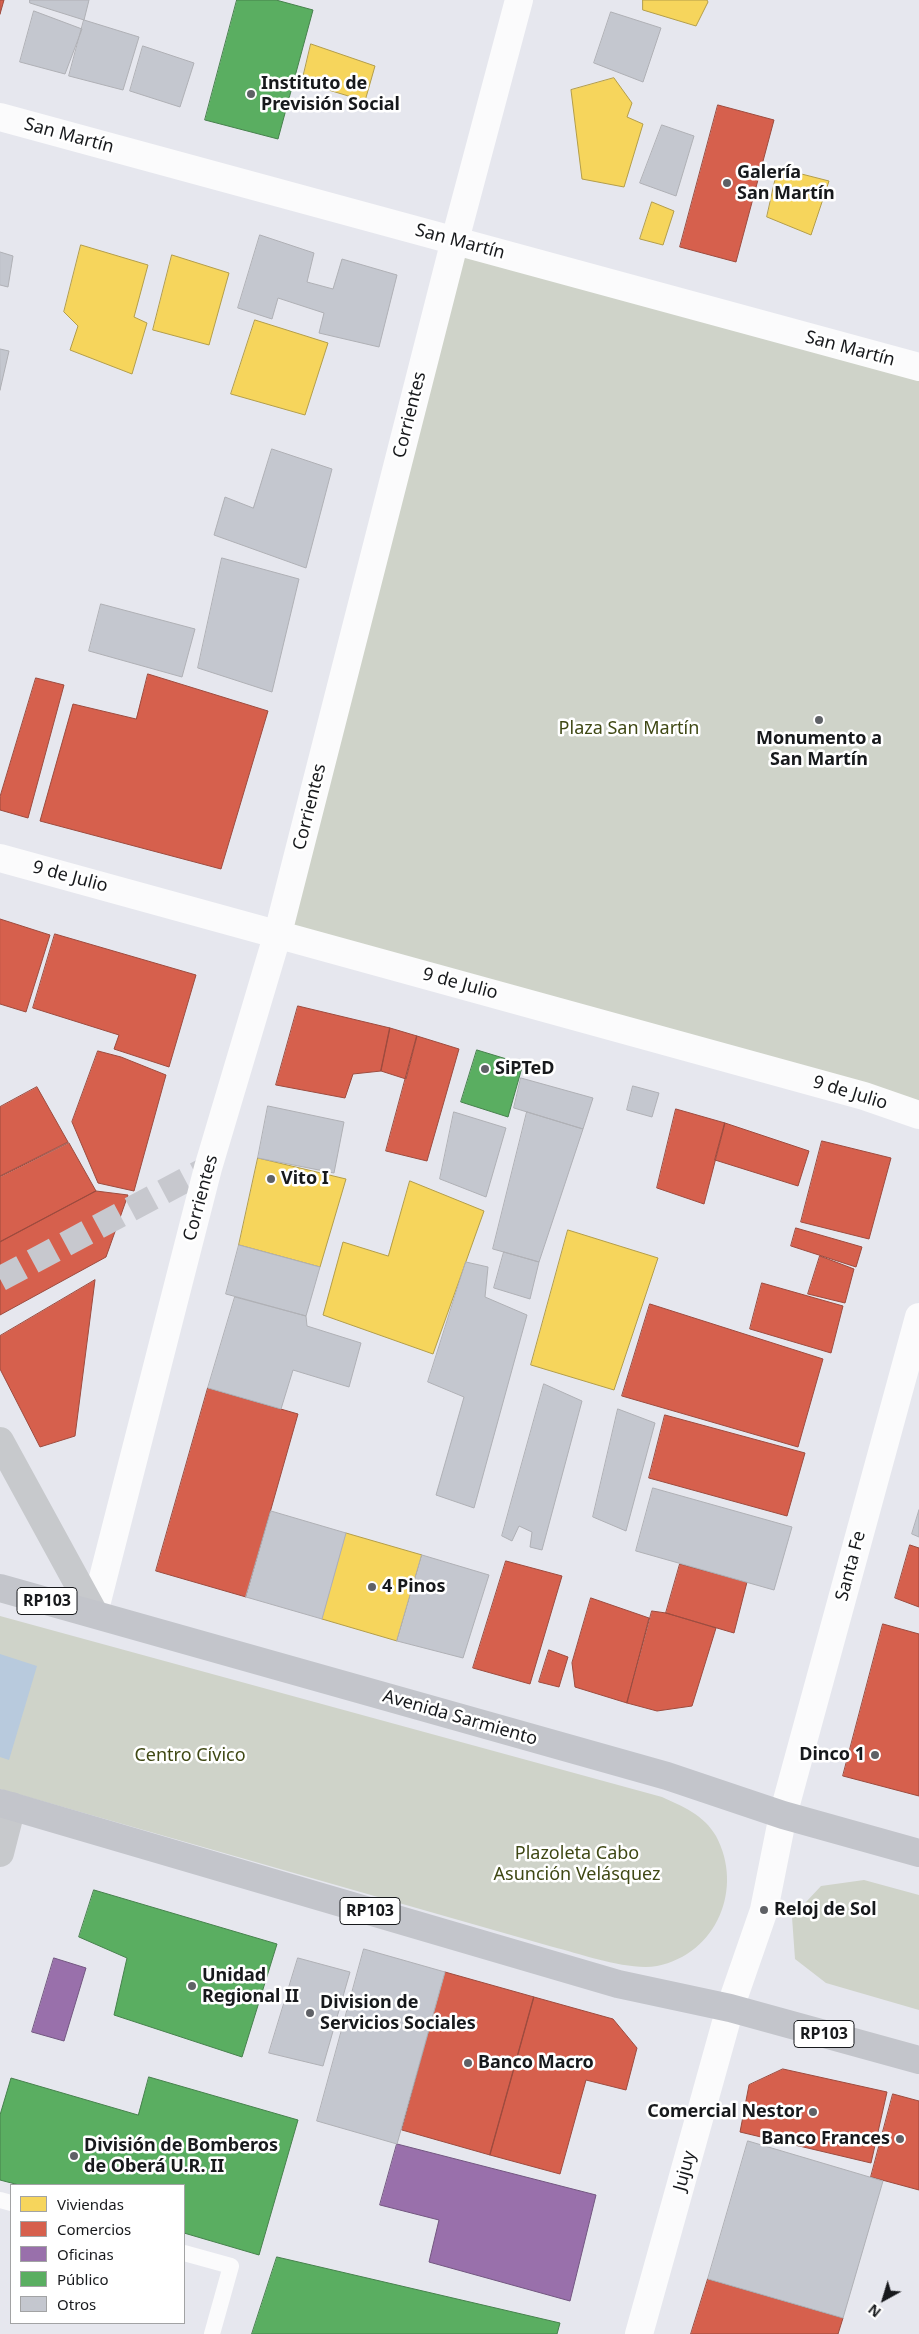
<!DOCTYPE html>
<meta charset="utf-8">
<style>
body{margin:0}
#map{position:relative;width:919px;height:2334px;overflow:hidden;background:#e6e7ee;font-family:"Noto Sans",sans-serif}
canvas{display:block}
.legend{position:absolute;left:10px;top:2184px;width:175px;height:140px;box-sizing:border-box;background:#fff;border:1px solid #a2a3a4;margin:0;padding:6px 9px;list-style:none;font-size:15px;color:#17191c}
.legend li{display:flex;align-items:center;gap:10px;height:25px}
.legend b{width:25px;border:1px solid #a2a3a4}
.north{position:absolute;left:859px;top:2274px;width:50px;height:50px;-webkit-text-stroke:4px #fff;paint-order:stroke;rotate:219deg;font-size:14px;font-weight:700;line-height:20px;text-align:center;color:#17191c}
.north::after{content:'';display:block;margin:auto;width:18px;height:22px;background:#17191c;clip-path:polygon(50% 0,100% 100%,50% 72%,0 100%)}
</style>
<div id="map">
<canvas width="919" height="2334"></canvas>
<ul class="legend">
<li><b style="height:14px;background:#f6d55c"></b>Viviendas</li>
<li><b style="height:14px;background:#d6604d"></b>Comercios</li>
<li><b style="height:14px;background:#9970ab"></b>Oficinas</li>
<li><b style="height:14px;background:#5aae61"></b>Público</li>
<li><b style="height:14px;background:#c4c7cf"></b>Otros</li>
</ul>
<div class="north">N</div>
</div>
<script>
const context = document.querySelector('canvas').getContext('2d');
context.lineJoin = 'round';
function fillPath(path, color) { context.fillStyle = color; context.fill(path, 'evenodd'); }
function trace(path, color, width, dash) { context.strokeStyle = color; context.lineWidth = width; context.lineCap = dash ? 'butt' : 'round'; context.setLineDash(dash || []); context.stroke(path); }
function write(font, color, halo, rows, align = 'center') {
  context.font = font + ' "Noto Sans",sans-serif'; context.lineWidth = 5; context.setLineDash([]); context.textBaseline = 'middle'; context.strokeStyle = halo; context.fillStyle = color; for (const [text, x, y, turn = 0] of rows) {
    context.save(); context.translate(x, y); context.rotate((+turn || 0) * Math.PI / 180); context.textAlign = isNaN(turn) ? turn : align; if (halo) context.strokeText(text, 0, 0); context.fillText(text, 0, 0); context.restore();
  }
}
const green = new Path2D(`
 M 455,240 L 919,367 L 919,1115 L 278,933 Z
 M 0,1616 L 662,1797 C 682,1806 704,1815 716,1836 C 744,1888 717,1954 657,1966 C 628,1971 581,1954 553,1947 L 0,1789 Z
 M 864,1880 L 919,1895 L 919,2010 L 826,1983 L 795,1959 L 792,1917 L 821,1886 Z`);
const water = new Path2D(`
 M 0,1654 L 37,1666 L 9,1760 L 0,1757 Z`);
const homes = new Path2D(`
 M 643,0 L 707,0 L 708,2 L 696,26 L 643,10 Z
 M 311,44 L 375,66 L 365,101 L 302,82 Z
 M 614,78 L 632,103 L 627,117 L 643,124 L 624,187 L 582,179 L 571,90 Z
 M 778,168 L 829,181 L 811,235 L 767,217 Z
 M 652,202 L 674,211 L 663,245 L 640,239 Z
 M 81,245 L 148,265 L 134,317 L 147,323 L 132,374 L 70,350 L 78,326 L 64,312 Z
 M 172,255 L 229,273 L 209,345 L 153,330 Z
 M 255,320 L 328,343 L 305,415 L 231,394 Z
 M 258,1158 L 346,1179 L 320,1267 L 239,1245 Z
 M 410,1181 L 484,1211 L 433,1354 L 323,1315 L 343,1242 L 388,1256 Z
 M 568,1230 L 658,1258 L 614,1390 L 531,1365 Z
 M 346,1533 L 422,1555 L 397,1641 L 322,1619 Z`);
const shops = new Path2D(`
 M 0,0 L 4,0 L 0,14 Z
 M 718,105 L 774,120 L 736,262 L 680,247 Z
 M 148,674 L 268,711 L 221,869 L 40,821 L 73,704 L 136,719 Z
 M 36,678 L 64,685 L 28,818 L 0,810 L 0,797 Z
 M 0,919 L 50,935 L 26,1012 L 0,1004 Z
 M 55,934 L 196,975 L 169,1067 L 114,1049 L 119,1035 L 33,1008 Z
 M 298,1006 L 390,1028 L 381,1071 L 353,1074 L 345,1098 L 276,1085 Z
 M 390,1028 L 417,1036 L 406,1079 L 381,1071 Z
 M 417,1036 L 459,1049 L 427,1161 L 386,1151 Z
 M 98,1051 L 121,1057 L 166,1075 L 134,1191 L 98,1183 L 72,1122 Z
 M 37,1087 L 68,1142 L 0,1176 L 0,1107 Z
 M 676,1109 L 725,1123 L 704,1204 L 657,1188 Z
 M 725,1123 L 809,1151 L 798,1186 L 715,1160 Z
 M 822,1141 L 891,1158 L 869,1239 L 801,1222 Z
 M 69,1143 L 96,1191 L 0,1242 L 0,1177 Z
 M 96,1191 L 128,1195 L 106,1257 L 0,1315 L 0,1242 Z
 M 796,1228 L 862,1247 L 856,1267 L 791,1246 Z
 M 820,1256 L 854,1269 L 845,1303 L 808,1294 Z
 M 95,1280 L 75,1436 L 40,1447 L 0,1369 L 0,1336 Z
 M 762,1283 L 843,1306 L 831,1353 L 750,1329 Z
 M 650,1304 L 823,1359 L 798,1447 L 622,1396 Z
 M 208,1388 L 298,1414 L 246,1597 L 156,1571 Z
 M 665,1415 L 805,1453 L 787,1516 L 649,1478 Z
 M 910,1545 L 919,1548 L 919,1607 L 895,1598 Z
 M 506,1561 L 562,1576 L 530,1684 L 473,1668 Z
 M 680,1564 L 747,1582 L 734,1633 L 666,1613 Z
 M 591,1598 L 649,1618 L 627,1703 L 575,1687 L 572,1663 Z
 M 652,1611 L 666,1613 L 716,1628 L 692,1706 L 657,1711 L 627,1703 Z
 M 883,1624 L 919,1634 L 919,1796 L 843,1776 Z
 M 549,1650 L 568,1657 L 559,1687 L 539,1682 Z
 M 445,1972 L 534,1997 L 490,2155 L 402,2130 Z
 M 534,1997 L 613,2019 L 637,2048 L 626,2090 L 586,2080 L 560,2174 L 490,2155 Z
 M 783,2069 L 887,2092 L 871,2163 L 740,2132 L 749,2085 Z
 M 893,2094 L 919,2101 L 919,2190 L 871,2177 Z
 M 708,2279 L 843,2318 L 838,2334 L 691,2334 Z`);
const offices = new Path2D(`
 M 54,1958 L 86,1968 L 64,2041 L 32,2032 Z
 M 397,2144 L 596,2195 L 570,2301 L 429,2262 L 439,2220 L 380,2205 Z`);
const public = new Path2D(`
 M 237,0 L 276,0 L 313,10 L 278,139 L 205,120 Z
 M 477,1050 L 523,1064 L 508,1117 L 461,1102 Z
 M 94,1890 L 277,1944 L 242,2057 L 114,2015 L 127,1958 L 79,1937 Z
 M 149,2077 L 298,2120 L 259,2255 L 184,2233 L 184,2185 L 19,2185 L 0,2180 L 0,2115 L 11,2078 L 138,2115 Z
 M 277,2257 L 560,2323 L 557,2334 L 252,2334 Z`);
const building = new Path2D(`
 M 30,0 L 89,0 L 84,20 L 30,3 Z
 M 34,11 L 82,29 L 65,74 L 20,62 Z
 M 611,12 L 661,28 L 643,82 L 594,63 Z
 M 84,20 L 139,37 L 123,90 L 69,76 Z
 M 143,46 L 194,63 L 180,107 L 130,91 Z
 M 662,125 L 694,136 L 676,196 L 640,183 Z
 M 260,235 L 314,253 L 307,282 L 333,289 L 342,259 L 397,275 L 379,347 L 319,333 L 324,313 L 278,298 L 272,319 L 238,308 Z
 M 0,252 L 13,256 L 8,287 L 0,285 Z
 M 0,349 L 9,351 L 0,390 Z
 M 272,449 L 332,469 L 306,568 L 214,535 L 225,497 L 253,508 Z
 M 222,558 L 299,579 L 272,692 L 198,668 Z
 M 101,604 L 195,629 L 182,677 L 89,651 Z
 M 521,1078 L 593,1098 L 583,1129 L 514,1108 Z
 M 633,1086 L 659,1093 L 652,1117 L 627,1110 Z
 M 268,1106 L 344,1122 L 334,1173 L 258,1158 Z
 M 454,1112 L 506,1128 L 486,1197 L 440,1179 Z
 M 527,1112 L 583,1129 L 539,1262 L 493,1249 Z
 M 239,1245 L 320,1267 L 306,1316 L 226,1294 Z
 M 504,1252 L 539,1262 L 530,1299 L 494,1288 Z
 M 466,1262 L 488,1267 L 485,1297 L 527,1315 L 474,1508 L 436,1495 L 464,1397 L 428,1382 Z
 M 235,1297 L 306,1316 L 307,1326 L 361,1343 L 349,1387 L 293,1370 L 281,1409 L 208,1388 Z
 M 544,1384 L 582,1401 L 542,1550 L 530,1547 L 532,1532 L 519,1526 L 512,1541 L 502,1536 Z
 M 618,1409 L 655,1423 L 626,1531 L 593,1517 Z
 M 653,1488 L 792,1527 L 774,1590 L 636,1551 Z
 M 919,1510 L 919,1537 L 912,1534 Z
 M 271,1511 L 346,1533 L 322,1619 L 246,1597 Z
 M 422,1555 L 489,1575 L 463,1658 L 397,1641 Z
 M 364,1949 L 445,1972 L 397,2144 L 317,2121 Z
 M 298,1958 L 350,1972 L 323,2066 L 269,2053 Z
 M 748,2141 L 883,2181 L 843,2318 L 708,2279 Z`);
const pedestrianTunnel = new Path2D(`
 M 0,1279 L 208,1168`);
const service = new Path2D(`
 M 0,2200 L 11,2203
 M 184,2253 L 231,2266 L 212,2334`);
const minor = new Path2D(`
 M 0,117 L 919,367
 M 0,858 L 864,1096 L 919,1115
 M 94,1613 L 208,1168 L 278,933 L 455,240 L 519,0
 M 639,2334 L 730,2008 L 764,1910 L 783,1815 L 919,1317`);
const secondary = new Path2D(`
 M 0,1441 L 94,1613
 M 0,1853 L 12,1806`);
const primary = new Path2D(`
 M 0,1588 L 667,1776 L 783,1815 L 919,1853
 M 0,1803 L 618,1984 L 730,2008 L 919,2060`);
const markers = [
 [251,94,5,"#5f6166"],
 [727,183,5,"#5f6166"],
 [819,720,5,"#5f6166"],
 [485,1069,5,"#5f6166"],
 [271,1179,5,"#5f6166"],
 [372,1587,5,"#5f6166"],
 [875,1755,5,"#5f6166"],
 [764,1910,5,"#5f6166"],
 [192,1986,5,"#5f6166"],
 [310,2013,5,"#5f6166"],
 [468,2063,5,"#5f6166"],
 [813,2112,5,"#5f6166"],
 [900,2139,5,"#5f6166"],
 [74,2156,5,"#5f6166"]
];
const shields = [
 [47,1601,60],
 [370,1911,60],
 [824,2034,60]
];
const shieldNames = [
 ["RP103",47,1601],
 ["RP103",370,1911],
 ["RP103",824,2034]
];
const poiNames = [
 ["Instituto de",261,84],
 ["Previsión Social",261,105],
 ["Galería",737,173],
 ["San Martín",737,194],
 ["Monumento a",819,739,"center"],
 ["San Martín",819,760,"center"],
 ["SiPTeD",495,1069],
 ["Vito I",281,1179],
 ["4 Pinos",382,1587],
 ["Dinco 1",865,1755,"right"],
 ["Reloj de Sol",774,1910],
 ["Unidad",202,1976],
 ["Regional II",202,1997],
 ["Division de",320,2003],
 ["Servicios Sociales",320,2024],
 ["Banco Macro",478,2063],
 ["Comercial Nestor",803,2112,"right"],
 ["Banco Frances",890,2139,"right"],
 ["División de Bomberos",84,2146],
 ["de Oberá U.R. II",84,2167]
];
const streetNames = [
 ["San Martín",69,136,15],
 ["San Martín",460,242,15],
 ["San Martín",850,349,15],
 ["Corrientes",410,415,-76],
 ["Corrientes",310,807,-76],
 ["9 de Julio",70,877,15],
 ["9 de Julio",460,984,15],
 ["9 de Julio",850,1093,17],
 ["Corrientes",201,1198,-75],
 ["Santa Fe",851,1566,-75],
 ["Avenida Sarmiento",460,1718,16],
 ["Jujuy",685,2171,-75]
];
const parkNames = [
 ["Plaza San Martín",629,729],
 ["Centro Cívico",190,1756],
 ["Plazoleta Cabo",577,1854],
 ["Asunción Velásquez",577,1875]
];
fillPath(green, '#cfd3c9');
fillPath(water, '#b8cadd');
fillPath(homes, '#f6d55c');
trace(homes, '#b39d49', 1);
fillPath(shops, '#d6604d');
trace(shops, '#9d4b3e', 1);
fillPath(offices, '#9970ab');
trace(offices, '#725680', 1);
fillPath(public, '#5aae61');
trace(public, '#46814c', 1);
fillPath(building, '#c4c7cf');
trace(building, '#afb0b5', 1);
trace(pedestrianTunnel, '#c7c8ce', 25, [25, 12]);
trace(service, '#fbfbfc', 16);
trace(minor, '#fbfbfc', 28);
trace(secondary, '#c7c9cc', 28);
trace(primary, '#c3c5cb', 28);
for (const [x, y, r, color] of markers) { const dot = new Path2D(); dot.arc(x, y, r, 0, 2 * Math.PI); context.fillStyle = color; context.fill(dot); trace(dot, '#fff', 2); }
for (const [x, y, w] of shields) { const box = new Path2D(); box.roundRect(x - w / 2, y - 13.5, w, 27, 4); context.fillStyle = '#fff'; context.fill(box); trace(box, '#17191c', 1); }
write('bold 16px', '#17191c', null, shieldNames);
write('bold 18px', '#17191c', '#fff', poiNames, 'left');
write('18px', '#17191c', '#fff', streetNames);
write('18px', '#3f4814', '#fff', parkNames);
</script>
